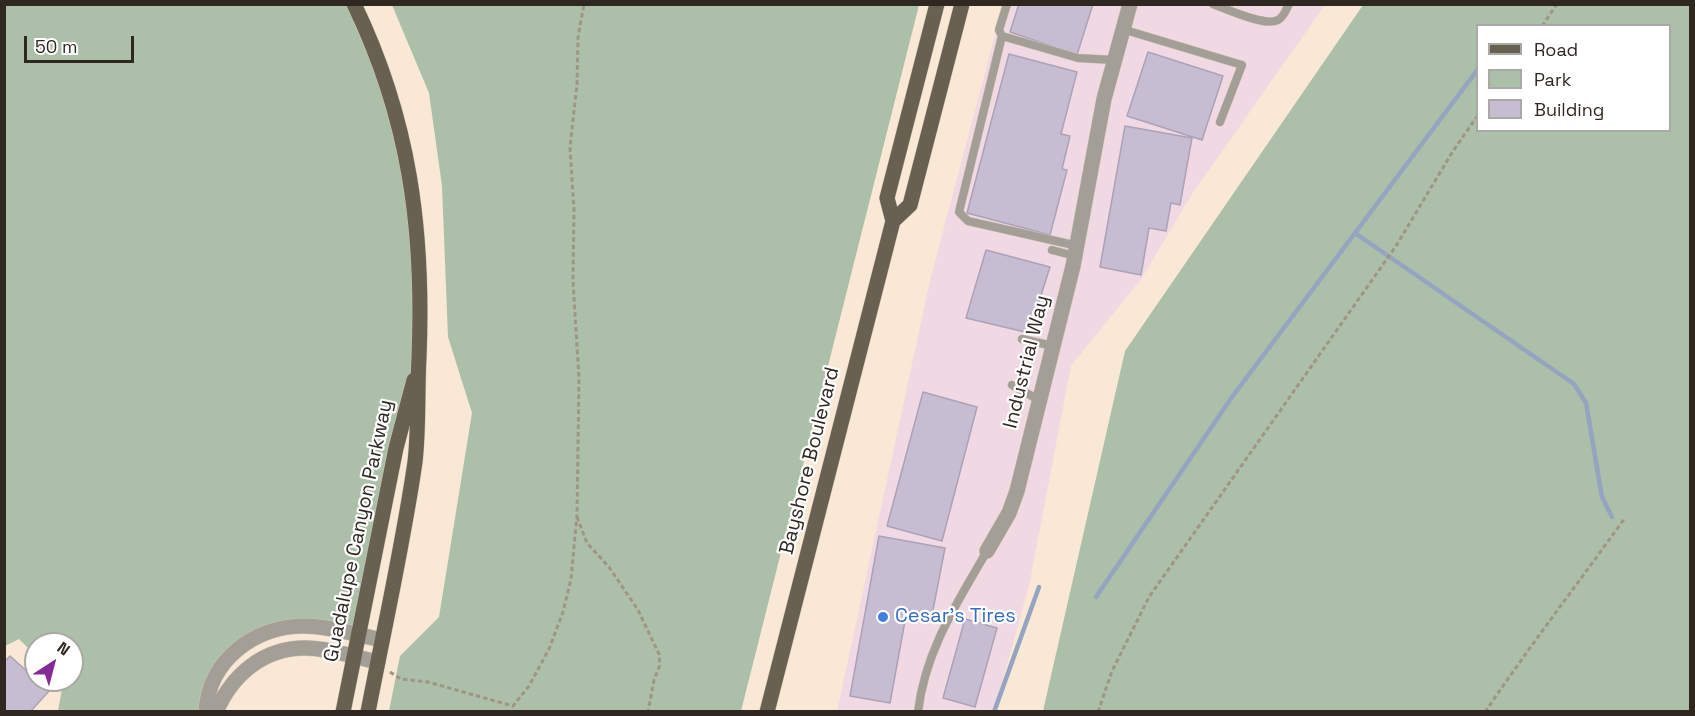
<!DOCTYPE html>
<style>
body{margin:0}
#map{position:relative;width:1695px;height:716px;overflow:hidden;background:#f9e8d5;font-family:"Space Grotesk",sans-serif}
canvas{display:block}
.frame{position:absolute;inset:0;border:6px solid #2e2820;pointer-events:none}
.legend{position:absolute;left:1476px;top:24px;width:195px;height:108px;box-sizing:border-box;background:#fff;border:2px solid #aba9a6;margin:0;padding:8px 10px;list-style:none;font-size:18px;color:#2e2820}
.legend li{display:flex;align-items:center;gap:12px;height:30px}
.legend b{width:30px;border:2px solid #aba9a6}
.north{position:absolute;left:24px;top:632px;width:60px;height:60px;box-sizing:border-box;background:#fff;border:2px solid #aba9a6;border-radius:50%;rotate:36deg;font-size:16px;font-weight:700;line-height:24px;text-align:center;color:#2e2820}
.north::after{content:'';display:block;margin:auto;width:21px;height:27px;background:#852994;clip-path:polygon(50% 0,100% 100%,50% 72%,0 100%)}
.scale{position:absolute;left:24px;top:36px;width:110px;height:27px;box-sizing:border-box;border:3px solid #2e2820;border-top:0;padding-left:8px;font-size:18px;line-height:21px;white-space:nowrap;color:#2e2820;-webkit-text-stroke:4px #fff;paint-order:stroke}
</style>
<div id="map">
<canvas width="1695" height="716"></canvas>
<div class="frame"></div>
<ul class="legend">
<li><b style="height:8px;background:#686151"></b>Road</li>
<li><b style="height:16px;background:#acbfa8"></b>Park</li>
<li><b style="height:16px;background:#c7bdd2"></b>Building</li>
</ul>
<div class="north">N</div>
<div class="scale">50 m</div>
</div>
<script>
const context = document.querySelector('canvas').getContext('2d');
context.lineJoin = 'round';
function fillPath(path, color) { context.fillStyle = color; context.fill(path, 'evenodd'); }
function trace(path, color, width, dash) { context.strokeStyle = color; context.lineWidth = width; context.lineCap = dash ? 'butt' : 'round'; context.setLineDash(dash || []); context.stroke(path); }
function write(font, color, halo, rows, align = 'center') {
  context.font = font + ' "Space Grotesk",sans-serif'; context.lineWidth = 4.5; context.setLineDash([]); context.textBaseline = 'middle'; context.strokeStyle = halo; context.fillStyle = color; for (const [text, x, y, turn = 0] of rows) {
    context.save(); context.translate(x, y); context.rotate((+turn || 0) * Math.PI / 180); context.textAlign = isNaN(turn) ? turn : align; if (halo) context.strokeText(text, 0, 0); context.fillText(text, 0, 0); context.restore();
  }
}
const industrial = new Path2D(`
 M 1003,5 L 1325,5 L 1192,194 L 1142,278 L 1071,366 L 1029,586 L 994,711 L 837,712 L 930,280 Z`);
const green = new Path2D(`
 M 5,5 L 354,5 L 401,131 L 421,327 L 359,636 L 303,626 L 233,653 L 206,712 L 58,711 L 63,683 L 59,680 L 72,680 L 72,644 L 36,644 L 36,656 L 19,639 L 5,646 Z
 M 392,5 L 919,5 L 741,711 L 389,711 L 400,656 L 439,617 L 472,413 L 448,337 L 442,186 L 429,93 Z
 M 1363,5 L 1690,5 L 1690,711 L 1043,711 L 1125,351 ZM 1478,26 L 1670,26 L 1670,130 L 1478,130 Z`);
const stream = new Path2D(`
 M 1478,69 L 1355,233 L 1574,384 L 1586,403 L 1602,497 L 1612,517
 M 1096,597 L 1232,397 L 1355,233
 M 994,712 L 1039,587`);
const building = new Path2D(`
 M 1019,4 L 1093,4 L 1077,55 L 1010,32 Z
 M 1148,52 L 1223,76 L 1202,140 L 1127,116 Z
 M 1009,54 L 1077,72 L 1061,134 L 1070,136 L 1062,169 L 1067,170 L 1050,235 L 967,213 Z
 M 1125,126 L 1192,138 L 1180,205 L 1171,203 L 1166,231 L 1149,228 L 1141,275 L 1100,267 Z
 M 986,250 L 1050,267 L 1029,333 L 966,318 Z
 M 923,392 L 977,407 L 942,541 L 887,526 Z
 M 879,536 L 945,548 L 932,615 L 907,610 L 890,703 L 850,696 Z
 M 965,619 L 997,628 L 975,707 L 943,698 Z
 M 10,656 L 49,691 L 30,712 L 4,712 L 4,662 Z`);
const path = new Path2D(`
 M 1542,26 L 1557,4
 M 577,517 L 587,543 L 609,567 L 638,610 L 659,654 L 660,665 L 654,680 L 648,712
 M 390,672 L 401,679 L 428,682 L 513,706 L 529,686 L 549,649 L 563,612 L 571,579 L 577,515 L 579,378 L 573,281 L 574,210 L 570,147 L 577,84 L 578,37 L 584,4
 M 1098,712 L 1112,671 L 1149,597 L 1396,246 L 1453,151 L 1478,115
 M 1485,712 C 1530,646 1578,583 1625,518`);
const service = new Path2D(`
 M 1007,4 L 999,30 L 1002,36 L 1078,58 L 1113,60
 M 1213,4 C 1226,9 1266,27 1278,20 C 1284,17 1286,10 1289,4
 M 1122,29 L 1242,65 L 1220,122
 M 1002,36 L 959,212 L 968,221 L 1078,246
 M 1052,250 L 1075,256
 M 1022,339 L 1053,346
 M 1012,385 L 1039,400
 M 918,712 C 925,651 957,603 987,551`);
const minor = new Path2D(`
 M 987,551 L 1009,513 L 1017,491 L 1073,266 L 1104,99 L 1130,4`);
const tertiary = new Path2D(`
 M 206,712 C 208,660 255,626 304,626 C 330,626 357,635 382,640
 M 216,712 C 232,675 263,648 305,648 C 329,648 354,657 378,662`);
const primary = new Path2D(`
 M 354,4 C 410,120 424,231 419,357 C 417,392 419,427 415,462 C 403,545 384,629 368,712
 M 893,221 L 910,205 L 962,4
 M 343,712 L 396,448 L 414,380
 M 767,712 L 893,221 L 887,198 L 937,4`);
const markers = [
 [883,617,6,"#3f7fe0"]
];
const streetNames = [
 ["Industrial Way",1027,362,-76],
 ["Bayshore Boulevard",810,461,-76],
 ["Guadalupe Canyon Parkway",359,531,-78]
];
const shopNames = [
 ["Cesar's Tires",895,617]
];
fillPath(industrial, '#f1d9e4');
fillPath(green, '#acbfa8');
trace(stream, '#95a4c1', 4.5);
fillPath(building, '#c7bdd2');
trace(building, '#aca2b7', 1.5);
trace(service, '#d4c5b4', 9);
trace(minor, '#d4c5b4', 16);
trace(tertiary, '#d4c5b4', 16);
trace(primary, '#d4c5b4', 16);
trace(path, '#a19486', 3, [4.5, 3]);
trace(service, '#a39f96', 8);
trace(minor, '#a39f96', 15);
trace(tertiary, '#a39f96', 15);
trace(primary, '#686151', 15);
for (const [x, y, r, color] of markers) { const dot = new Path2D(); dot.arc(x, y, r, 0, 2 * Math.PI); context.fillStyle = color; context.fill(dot); trace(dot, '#fff', 2); }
write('20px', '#2e2820', '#fff', streetNames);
write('20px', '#366cbe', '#fff', shopNames, 'left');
</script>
